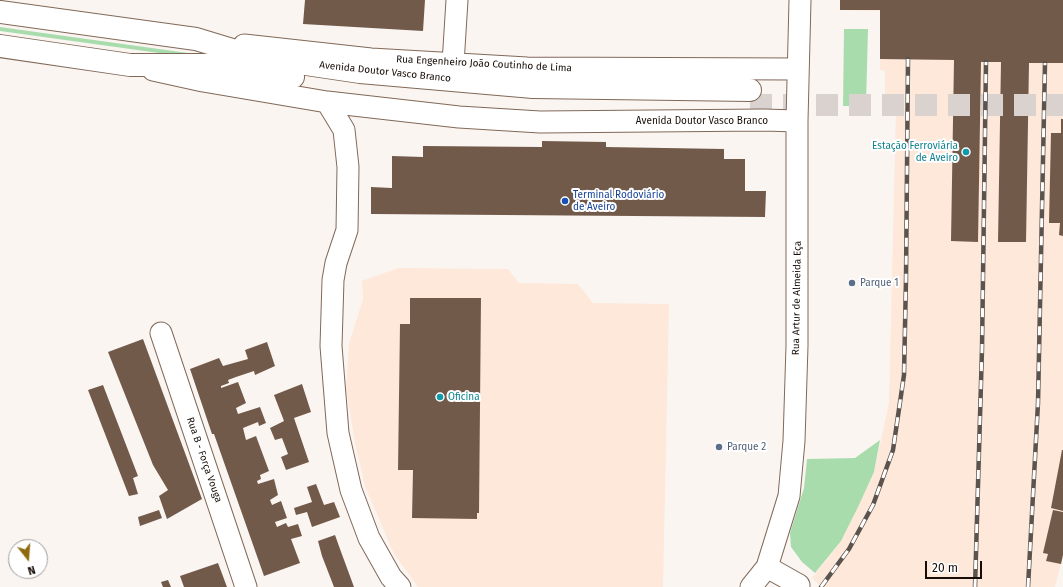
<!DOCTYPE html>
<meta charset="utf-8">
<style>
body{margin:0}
#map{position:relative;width:1063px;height:587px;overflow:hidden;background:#fbf5f2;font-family:"Fira Sans",sans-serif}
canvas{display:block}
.north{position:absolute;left:8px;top:539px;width:40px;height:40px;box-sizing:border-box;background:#fff;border:1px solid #a29e9c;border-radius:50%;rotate:163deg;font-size:11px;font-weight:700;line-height:16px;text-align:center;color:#160d07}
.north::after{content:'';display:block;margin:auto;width:14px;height:18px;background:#8e6a0e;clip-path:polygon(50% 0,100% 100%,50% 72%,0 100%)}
.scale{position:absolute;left:925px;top:561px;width:57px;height:18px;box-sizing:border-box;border:2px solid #160d07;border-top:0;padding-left:5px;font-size:12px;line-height:14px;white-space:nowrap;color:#160d07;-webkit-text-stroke:3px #fff;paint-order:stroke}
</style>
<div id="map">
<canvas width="1063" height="587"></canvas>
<div class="north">N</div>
<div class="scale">20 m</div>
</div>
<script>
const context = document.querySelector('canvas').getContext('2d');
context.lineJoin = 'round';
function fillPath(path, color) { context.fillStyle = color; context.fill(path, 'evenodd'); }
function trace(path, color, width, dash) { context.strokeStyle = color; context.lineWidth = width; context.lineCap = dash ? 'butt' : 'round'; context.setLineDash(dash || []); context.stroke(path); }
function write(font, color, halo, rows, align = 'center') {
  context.font = font + ' "Fira Sans",sans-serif'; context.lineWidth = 4; context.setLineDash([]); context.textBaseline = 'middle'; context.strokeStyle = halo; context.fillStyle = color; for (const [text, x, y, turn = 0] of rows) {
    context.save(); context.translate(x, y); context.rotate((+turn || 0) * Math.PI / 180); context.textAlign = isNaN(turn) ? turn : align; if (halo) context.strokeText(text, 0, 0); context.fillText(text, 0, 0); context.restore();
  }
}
const built = new Path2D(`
 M 1063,0 L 1063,555 L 1055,587 L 822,587 L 812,578 L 841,541 L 874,472 L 889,403 L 896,108 L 885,107 L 885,71 L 880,70 L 880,11 L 840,10 Z
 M 398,268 L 508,269 L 519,283 L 578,284 L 593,303 L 669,304 L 663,587 L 418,587 L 394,554 L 365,486 L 355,443 L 346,388 L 349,344 L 363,299 L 362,281 Z`);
const green = new Path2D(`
 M 0,27 L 383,80 L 383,84 L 0,31 Z
 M 844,29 L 868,29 L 866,106 L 843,106 Z
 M 880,440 L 874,472 L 858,507 L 841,541 L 815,573 L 802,562 L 791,547 L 790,533 L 804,488 L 807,459 L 855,458 Z`);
const building = new Path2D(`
 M 305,0 L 425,0 L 423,31 L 303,24 Z
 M 840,0 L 1063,0 L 1063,63 L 1029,63 L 1026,242 L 998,242 L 1001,62 L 981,62 L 978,242 L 951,241 L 954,60 L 880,59 L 880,10 L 840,10 Z
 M 1061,119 L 1063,119 L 1063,236 L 1059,235 L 1060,223 L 1049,223 L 1051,133 L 1061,133 Z
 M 542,141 L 606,142 L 606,147 L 724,149 L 724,159 L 745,159 L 745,191 L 766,191 L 765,217 L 371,214 L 371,187 L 392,188 L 392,156 L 423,157 L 423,146 L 542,147 Z
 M 410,298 L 481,298 L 479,513 L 477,513 L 477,519 L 412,518 L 413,470 L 398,470 L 400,324 L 410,324 Z
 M 143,339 L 202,499 L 167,519 L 159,496 L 168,490 L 153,465 L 108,352 Z
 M 267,342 L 275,366 L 255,375 L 254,371 L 236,377 L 228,380 L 229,383 L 221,386 L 221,388 L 238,382 L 246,403 L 236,408 L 238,414 L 260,407 L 266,423 L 259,426 L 258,422 L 243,428 L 246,440 L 256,436 L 269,471 L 260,475 L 261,479 L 257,481 L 258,484 L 274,479 L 278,495 L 270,500 L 272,505 L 281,501 L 287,518 L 275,522 L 277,527 L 286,523 L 288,527 L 298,524 L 302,536 L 291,539 L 300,563 L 264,576 L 214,434 L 212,434 L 190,369 L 219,358 L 223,366 L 248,359 L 245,350 Z
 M 302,384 L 311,412 L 294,418 L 309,462 L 286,470 L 281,457 L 288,454 L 282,438 L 275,440 L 270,428 L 284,421 L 274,395 Z
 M 103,385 L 138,476 L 133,478 L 138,494 L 129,496 L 88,390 Z
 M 1062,450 L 1063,450 L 1063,511 L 1051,508 Z
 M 316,484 L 324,505 L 334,502 L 340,517 L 312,527 L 307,512 L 296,515 L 294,508 L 312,502 L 307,487 Z
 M 159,510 L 162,518 L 140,526 L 138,517 Z
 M 1053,510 L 1063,512 L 1063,555 L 1061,564 L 1046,561 L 1048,554 L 1043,553 Z
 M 335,535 L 340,549 L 354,587 L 334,587 L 322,556 L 318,541 Z
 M 218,563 L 227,587 L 184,587 L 180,576 Z
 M 168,580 L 171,587 L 163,587 L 161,582 Z`);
const secondaryTunnel = new Path2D(`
 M 750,105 L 1063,105`);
const minor = new Path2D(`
 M 244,45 L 371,59 L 527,68 L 798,69
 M 453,64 L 457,0
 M 153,70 L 203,81 L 327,102 L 459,117 L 540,122 L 764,120 L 797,121
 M 327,102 L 344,130 L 348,167 L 347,230 L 336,263 L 333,280 L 331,346 L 338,433 L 351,490 L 369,538 L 391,577 L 400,587
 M 161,333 L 246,587
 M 767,567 L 799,585
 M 751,587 L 767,567 L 789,496 L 794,441 L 797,346 L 797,121 L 800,0`);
const secondary = new Path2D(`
 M 0,12 L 196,39 L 252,56 L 360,72 L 533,87 L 750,90
 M 0,46 L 130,65 L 209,65 L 293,77`);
const rail = new Path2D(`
 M 821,587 L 849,549 L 873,505 L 893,450 L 904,375 L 906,279 L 908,59
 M 975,587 L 982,349 L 986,62
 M 1028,587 L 1038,403 L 1045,63`);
const markers = [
 [966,152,4,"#0f9aa8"],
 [565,201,4,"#1a4fb4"],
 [852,283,4,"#5c6f8a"],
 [440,397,4,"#0f9aa8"],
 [719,447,4,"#5c6f8a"]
];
const streetNames = [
 ["Rua Engenheiro João Coutinho de Lima",484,64,3],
 ["Avenida Doutor Vasco Branco",385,72,6],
 ["Avenida Doutor Vasco Branco",702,121],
 ["Rua Artur de Almeida Eça",797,298,-89],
 ["Rua B - Força Vouga",204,460,71]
];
const cultureNames = [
 ["Estação Ferroviária",958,146],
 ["de Aveiro",958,158],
 ["Oficina",448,397,"left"]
];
const transitNames = [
 ["Terminal Rodoviário",573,195],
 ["de Aveiro",573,207]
];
const serviceNames = [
 ["Parque 1",860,283],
 ["Parque 2",727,447]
];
fillPath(built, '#fde8d9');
fillPath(green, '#a9dcad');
fillPath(building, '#725a4a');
trace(secondaryTunnel, '#d9d2cf', 22, [22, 11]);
trace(minor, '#816958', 23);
trace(secondary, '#816958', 24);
trace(minor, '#fff', 21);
trace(secondary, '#fff', 22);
trace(rail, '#5b534e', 4.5);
trace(rail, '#fff', 3, [9]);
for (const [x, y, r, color] of markers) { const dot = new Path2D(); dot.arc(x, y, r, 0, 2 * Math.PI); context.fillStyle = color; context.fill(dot); trace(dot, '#fff', 1.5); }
write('10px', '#160d07', '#fff', streetNames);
write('10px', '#0d838f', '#fff', cultureNames, 'right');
write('10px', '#164399', '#fff', transitNames, 'left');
write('10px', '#4e5e75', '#fff', serviceNames, 'left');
</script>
